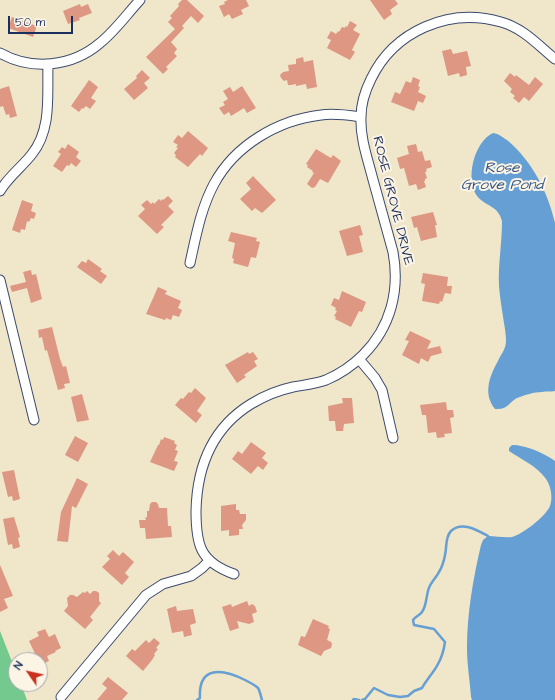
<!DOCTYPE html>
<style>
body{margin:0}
#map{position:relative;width:555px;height:700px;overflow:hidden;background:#f0e6c9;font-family:"Architects Daughter",sans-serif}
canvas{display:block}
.north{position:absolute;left:8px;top:652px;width:40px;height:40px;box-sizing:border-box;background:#fcf5e5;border:1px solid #a2a6af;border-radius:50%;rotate:304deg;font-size:11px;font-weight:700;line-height:16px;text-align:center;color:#1b2f5e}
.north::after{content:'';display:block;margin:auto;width:14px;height:18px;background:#c8321e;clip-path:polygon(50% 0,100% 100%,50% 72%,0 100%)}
.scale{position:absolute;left:8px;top:16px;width:65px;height:18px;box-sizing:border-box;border:2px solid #1b2f5e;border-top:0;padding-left:5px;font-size:12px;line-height:14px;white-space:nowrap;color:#1b2f5e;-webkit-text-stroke:3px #fcf5e5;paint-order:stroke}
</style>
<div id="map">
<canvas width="555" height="700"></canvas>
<div class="north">N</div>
<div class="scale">50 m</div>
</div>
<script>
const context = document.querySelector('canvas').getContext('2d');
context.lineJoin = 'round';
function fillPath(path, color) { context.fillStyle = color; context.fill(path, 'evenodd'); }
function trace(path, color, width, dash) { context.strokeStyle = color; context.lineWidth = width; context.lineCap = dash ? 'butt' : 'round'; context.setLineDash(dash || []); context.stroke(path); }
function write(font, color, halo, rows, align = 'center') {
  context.font = font + ' "Architects Daughter",sans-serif'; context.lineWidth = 4; context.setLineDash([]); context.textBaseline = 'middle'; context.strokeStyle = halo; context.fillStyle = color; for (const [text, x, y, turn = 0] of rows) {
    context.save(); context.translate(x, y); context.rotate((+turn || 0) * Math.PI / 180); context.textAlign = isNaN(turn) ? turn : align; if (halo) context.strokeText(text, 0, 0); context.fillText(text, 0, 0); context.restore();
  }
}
const green = new Path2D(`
 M 0,631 L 16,672 L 16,684 L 21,684 L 27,700 L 0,700 Z`);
const water = new Path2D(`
 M 493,133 C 499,134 502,137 507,140 C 532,161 548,192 555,223 L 555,391 C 550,392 547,391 542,392 C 534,392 525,395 517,398 C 508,403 508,410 495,409 C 483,394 489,377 498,361 C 501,354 506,349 506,341 C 506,335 505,329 504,323 C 502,310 500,298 499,286 C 498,265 502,243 502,221 C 498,205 486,207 477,196 C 465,179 474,142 493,133 Z
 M 512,445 C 526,445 544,453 555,461 L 555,700 L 472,700 L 471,697 C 470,681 467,665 467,648 C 467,614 473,579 481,545 L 483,540 L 488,536 C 496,536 504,538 512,537 C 523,534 546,516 550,506 C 553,498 551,486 546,479 C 537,466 522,460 509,451 L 509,448 Z`);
const stream = new Path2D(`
 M 197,700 L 200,698 C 198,665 223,669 245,680 C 249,682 255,685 258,688 C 260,691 261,697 262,700
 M 353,700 L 354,699 L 359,700
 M 362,700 L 365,699 L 374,688 L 388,695 L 400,697 L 408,696 L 414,691 L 422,688 C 427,679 434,672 438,664 C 442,657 444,649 445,642 L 434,629 L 414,625 L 413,620 C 416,616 420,615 422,612 C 427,605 426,595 429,588 C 431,582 436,578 439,572 C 442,567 444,561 445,555 C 447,547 445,537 451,531 C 462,521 477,530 488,536`);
const building = new Path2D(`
 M 182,0 L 187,0 L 204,16 L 198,23 L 191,16 L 182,26 L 184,28 L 171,42 L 177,49 L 174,53 L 177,56 L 166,67 L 168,69 L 163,74 L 146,57 L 175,29 L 168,22 L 172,18 L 170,16 L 179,6 L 178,4 Z
 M 228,0 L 246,0 L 249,6 L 241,10 L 243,14 L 232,19 L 229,14 L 224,17 L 219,6 L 225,4 L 224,2 Z
 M 370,0 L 395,0 L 398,4 L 390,10 L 392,14 L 384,20 Z
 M 80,4 L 81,7 L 88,4 L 92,13 L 79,18 L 80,20 L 68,24 L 63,11 Z
 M 12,17 L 37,26 L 33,37 L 8,28 Z
 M 350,21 L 357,25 L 353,30 L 360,34 L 352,50 L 355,52 L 350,60 L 327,48 L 331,40 L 327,38 L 331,31 L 336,34 L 338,31 L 339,32 L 342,27 L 345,28 L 345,26 L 347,27 Z
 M 451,49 L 453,54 L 467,51 L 471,66 L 466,67 L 467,75 L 460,77 L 459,73 L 448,76 L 442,51 Z
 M 303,57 L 304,62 L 313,60 L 317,87 L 307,89 L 306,84 L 296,86 L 296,84 L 291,85 L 288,85 L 287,80 L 284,81 L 281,78 L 280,75 L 283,72 L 289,71 L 288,65 L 296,64 L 296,59 Z
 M 142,70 L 150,78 L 144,83 L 148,88 L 134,100 L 124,89 L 137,78 L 136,76 Z
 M 510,73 L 515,77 L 516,75 L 529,85 L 535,77 L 543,84 L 529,101 L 524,97 L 519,103 L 513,98 L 515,96 L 510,92 L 512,89 L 504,81 Z
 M 413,77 L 420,80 L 418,86 L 420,87 L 418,92 L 426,96 L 423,103 L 418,101 L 414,111 L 391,102 L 395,92 L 400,94 L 406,81 L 411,83 Z
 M 89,80 L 98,87 L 91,98 L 96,101 L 90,109 L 86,106 L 83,109 L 82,108 L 79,112 L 71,106 Z
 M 9,86 L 17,116 L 10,118 L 9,114 L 6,115 L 3,106 L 0,107 L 0,89 Z
 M 242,86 L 256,108 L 247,113 L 244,108 L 231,116 L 229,112 L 224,115 L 219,108 L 225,105 L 223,102 L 228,99 L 223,91 L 230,87 L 233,92 Z
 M 188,131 L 208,148 L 202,156 L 200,154 L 188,167 L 175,157 L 176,155 L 174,153 L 178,148 L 176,147 L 178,145 L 173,142 L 178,135 L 182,138 Z
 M 68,144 L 79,152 L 76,157 L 81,161 L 76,167 L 71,163 L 69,166 L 67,165 L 62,172 L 53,166 L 61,154 L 58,152 L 62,147 L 65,149 Z
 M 416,144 L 418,152 L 422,151 L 425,161 L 430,160 L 432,167 L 426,169 L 427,171 L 425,172 L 427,178 L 425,179 L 425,181 L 424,181 L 426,187 L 418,190 L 416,184 L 409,186 L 404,168 L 400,169 L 397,158 L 409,154 L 407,146 Z
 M 316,149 L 331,158 L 333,155 L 341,161 L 328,183 L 320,179 L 315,187 L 312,188 L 307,184 L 314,173 L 312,172 L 313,171 L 307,167 L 308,165 L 306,164 Z
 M 253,176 L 276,200 L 262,213 L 255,208 L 252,211 L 240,199 L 251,189 L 246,183 Z
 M 168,196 L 173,201 L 168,206 L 174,212 L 161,225 L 164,227 L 157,234 L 138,216 L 145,209 L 141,205 L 147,200 L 151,204 L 153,202 L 154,204 L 159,199 L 161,201 L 162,199 L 163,200 Z
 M 22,200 L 33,204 L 31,211 L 36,213 L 34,219 L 31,218 L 29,222 L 27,221 L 25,230 L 21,229 L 20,233 L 12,230 Z
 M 433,212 L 437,225 L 435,225 L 437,237 L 421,241 L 417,227 L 414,228 L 411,217 Z
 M 360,225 L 363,235 L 359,236 L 363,252 L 347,256 L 339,231 Z
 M 231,232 L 257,238 L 256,241 L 260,242 L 256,258 L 251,257 L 248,267 L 233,263 L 234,259 L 232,258 L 235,243 L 228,241 Z
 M 88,259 L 102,269 L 100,271 L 107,276 L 101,284 L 77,267 L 82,261 L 86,263 Z
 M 31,270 L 32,275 L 36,274 L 42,299 L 31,303 L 27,288 L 12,292 L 10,286 L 26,282 L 23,272 Z
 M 423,273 L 448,277 L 447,286 L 452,286 L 451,294 L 445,293 L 442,302 L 440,301 L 439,304 L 422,301 L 425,284 L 421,283 Z
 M 158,287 L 167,291 L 165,294 L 181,301 L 178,308 L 182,310 L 179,317 L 173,315 L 171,320 L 166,318 L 165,320 L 146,314 Z
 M 342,291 L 366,302 L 362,312 L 359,311 L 351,327 L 335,319 L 336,317 L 334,316 L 337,311 L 335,310 L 336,308 L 331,305 L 334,298 L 339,300 Z
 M 52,327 L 60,359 L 63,367 L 66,366 L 70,383 L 64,384 L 65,388 L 58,390 L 47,350 L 45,351 L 42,337 L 39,338 L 38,330 Z
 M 410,331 L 431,341 L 427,349 L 440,346 L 442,353 L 431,356 L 428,362 L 421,358 L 419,364 L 402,355 L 409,341 L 405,340 Z
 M 248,352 L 249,354 L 253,352 L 258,359 L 254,361 L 257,366 L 244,375 L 246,377 L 237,383 L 225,365 Z
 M 195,388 L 206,398 L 197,411 L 202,415 L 196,423 L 175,405 L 181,398 L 183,399 L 189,392 L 191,393 Z
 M 82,394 L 89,420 L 77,422 L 71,397 Z
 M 342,398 L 352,398 L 354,423 L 344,424 L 343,431 L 336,431 L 335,421 L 329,421 L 328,406 L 343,403 Z
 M 446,402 L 447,410 L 453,410 L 454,417 L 450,418 L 452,433 L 444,434 L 445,437 L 437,438 L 436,432 L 428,433 L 426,415 L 422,415 L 420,405 Z
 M 75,436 L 88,443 L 78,462 L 65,455 Z
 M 164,437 L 175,441 L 174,443 L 177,445 L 175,450 L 178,451 L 174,461 L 178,462 L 174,471 L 150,462 L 158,445 L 159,445 L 161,439 L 163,440 Z
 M 251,442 L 266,453 L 262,458 L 268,463 L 263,470 L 258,466 L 257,467 L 251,474 L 232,459 L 238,451 L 242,454 Z
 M 14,470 L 20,499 L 13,501 L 12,496 L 8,497 L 2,472 Z
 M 77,478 L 88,484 L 76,508 L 72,506 L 68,542 L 57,541 L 61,512 Z
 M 152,502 L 156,502 L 158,504 L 159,508 L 167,508 L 168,526 L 171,526 L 172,537 L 146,539 L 145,528 L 140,528 L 139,520 L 146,520 L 145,518 L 147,517 L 147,511 L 149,511 L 150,504 Z
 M 236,504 L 236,510 L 239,510 L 240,514 L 246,514 L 246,520 L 242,525 L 243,529 L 239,529 L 239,535 L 229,536 L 229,530 L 221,531 L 221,506 Z
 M 14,517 L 20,537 L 18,538 L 20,547 L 13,549 L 12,544 L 8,545 L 3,519 Z
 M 113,550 L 119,556 L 123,552 L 134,562 L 125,573 L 129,577 L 122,585 L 102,567 L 110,559 L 107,556 Z
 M 0,565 L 13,596 L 4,599 L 8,608 L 0,612 Z
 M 87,591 L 90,594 L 93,591 L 96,591 L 99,593 L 99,601 L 101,603 L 90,617 L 93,620 L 85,629 L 64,611 L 68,606 L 67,598 L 70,595 L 73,595 L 77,597 L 83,592 L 85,593 Z
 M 247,601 L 249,606 L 252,604 L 255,606 L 257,612 L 252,614 L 254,622 L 249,624 L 237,621 L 239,628 L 230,631 L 222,607 L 231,604 L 232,607 Z
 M 176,606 L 177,611 L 193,609 L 196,623 L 190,625 L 192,635 L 184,637 L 183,631 L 172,633 L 167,609 Z
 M 313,619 L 329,626 L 328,628 L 330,629 L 327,640 L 331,642 L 332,644 L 331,648 L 324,651 L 321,656 L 298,645 L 301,636 L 305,637 Z
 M 45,629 L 49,637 L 55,634 L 61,648 L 55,651 L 56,652 L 47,656 L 49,661 L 40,665 L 40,660 L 38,660 L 29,641 L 39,636 L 37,632 Z
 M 154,638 L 160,643 L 156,648 L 158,649 L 154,654 L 155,655 L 152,660 L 143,671 L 126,656 L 132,649 L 135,651 L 146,640 L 149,643 Z
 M 108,677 L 128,693 L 122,700 L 97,700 L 107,688 L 102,684 Z`);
const minor = new Path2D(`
 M 0,53 C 32,71 72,67 100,43 C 115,31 127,14 140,0
 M 0,191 C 8,177 22,167 32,154 C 52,129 47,95 48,65
 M 190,263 C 196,236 201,208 214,184 C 235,145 278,120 321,115 C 334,113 347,115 361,117
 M 0,280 L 34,420
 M 359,359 L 375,378 L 382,390 L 393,438
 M 234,574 C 200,562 196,545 196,511 C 197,467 212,428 251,404 C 264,396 279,390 293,387 C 304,385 315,384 326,380 C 340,374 353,365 363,355 C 391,327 400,290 393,252 C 386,227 379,201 372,176 C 367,157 360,137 361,117 C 361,104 365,91 371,79 C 394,31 449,7 501,22 C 523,28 538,45 555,59
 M 61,697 L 146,595 L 163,584 L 191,576 L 202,568 L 209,561`);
const streetNames = [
 ["ROSE GROVE DRIVE",392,201,76]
];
const waterNames = [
 ["Rose",502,169],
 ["Grove Pond",502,186]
];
fillPath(green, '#73c98e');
fillPath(water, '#659fd4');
trace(stream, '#659fd4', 2.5);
fillPath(building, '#dd9782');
trace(minor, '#3b4a6e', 11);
trace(minor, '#fff', 9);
write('14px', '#1b2f5e', '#fcf5e5', streetNames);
write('italic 15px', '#355687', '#fcf5e5', waterNames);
</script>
